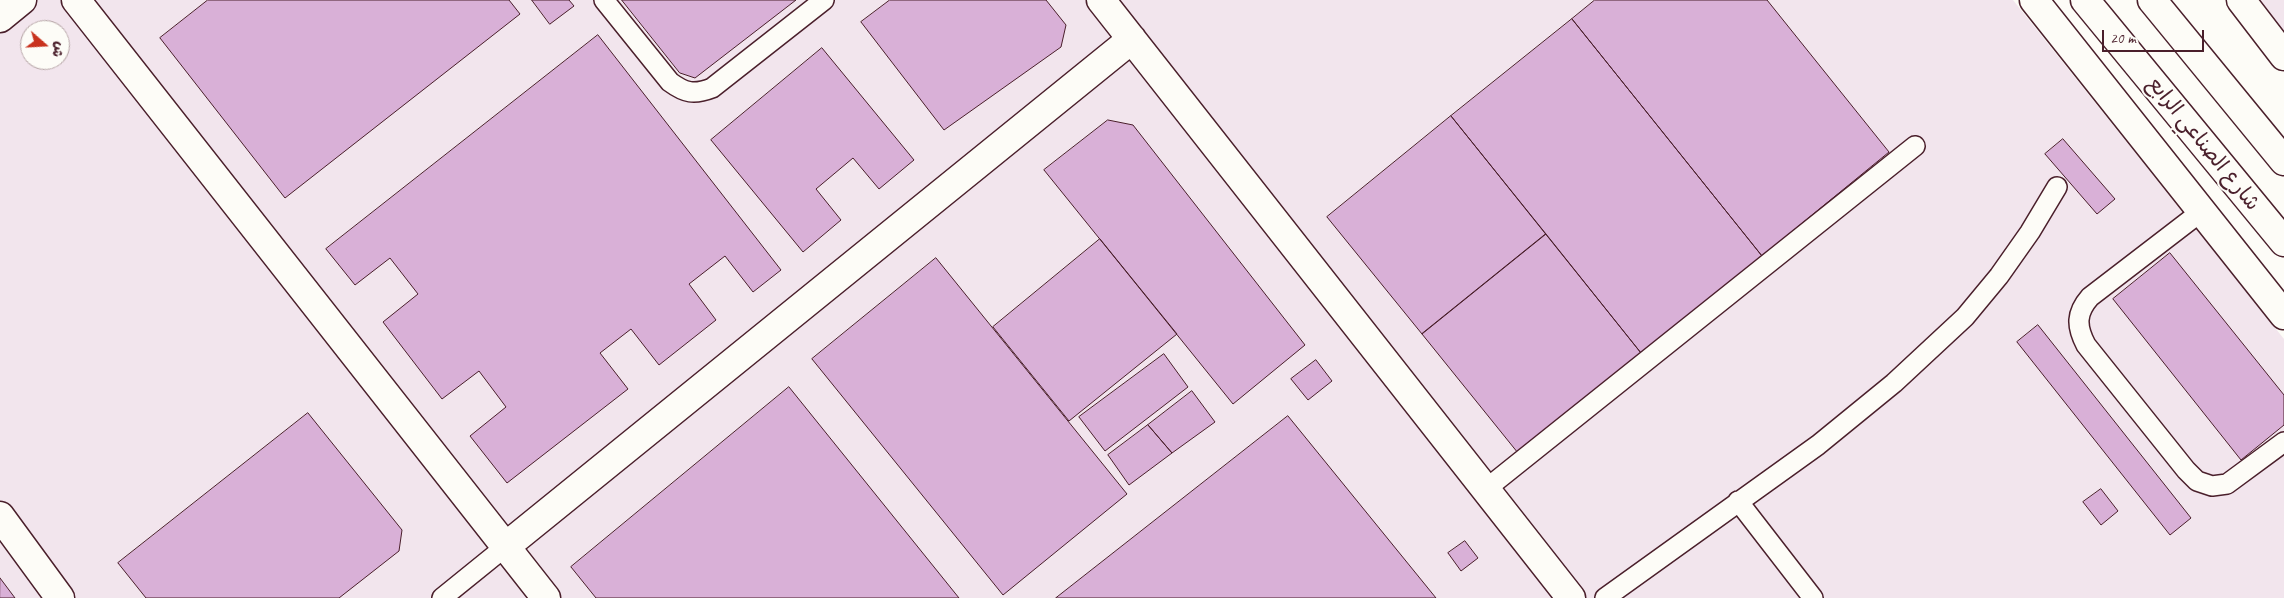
<!DOCTYPE html>
<meta charset="utf-8">
<style>
body{margin:0}
#map{position:relative;width:2284px;height:598px;overflow:hidden;background:#fdfcf7;font-family:Caveat,"Playpen Sans Arabic",sans-serif}
canvas{display:block}
.north{position:absolute;left:20px;top:20px;width:50px;height:50px;box-sizing:border-box;background:#fdfcf7;border:1px solid #b5a4a5;border-radius:50%;rotate:109deg;font-size:14px;font-weight:700;line-height:20px;text-align:center;color:#4a1f2b}
.north::after{content:'';display:block;margin:auto;width:18px;height:22px;background:#c8321e;clip-path:polygon(50% 0,100% 100%,50% 72%,0 100%)}
.scale{position:absolute;left:2102px;top:30px;width:102px;height:22px;box-sizing:border-box;border:2px solid #4a1f2b;border-top:0;padding-left:6px;font-size:15px;line-height:18px;white-space:nowrap;color:#4a1f2b;-webkit-text-stroke:4px #fdfcf7;paint-order:stroke}
</style>
<div id="map">
<canvas width="2284" height="598"></canvas>
<div class="north">ش</div>
<div class="scale">20 m</div>
</div>
<script>
const context = document.querySelector('canvas').getContext('2d');
context.lineJoin = 'round';
function fillPath(path, color) { context.fillStyle = color; context.fill(path, 'evenodd'); }
function trace(path, color, width, dash) { context.strokeStyle = color; context.lineWidth = width; context.lineCap = dash ? 'butt' : 'round'; context.setLineDash(dash || []); context.stroke(path); }
function write(font, color, halo, rows, align = 'center') {
  context.font = font + ' Caveat,"Playpen Sans Arabic",sans-serif'; context.lineWidth = 4; context.setLineDash([]); context.textBaseline = 'middle'; context.strokeStyle = halo; context.fillStyle = color; for (const [text, x, y, turn = 0] of rows) {
    context.save(); context.translate(x, y); context.rotate((+turn || 0) * Math.PI / 180); context.textAlign = isNaN(turn) ? turn : align; if (halo) context.strokeText(text, 0, 0); context.fillText(text, 0, 0); context.restore();
  }
}
const built = new Path2D(`
 M 0,0 L 2013,0 L 2284,339 L 2284,598 L 0,598 ZM 30,30 L 60,30 L 60,60 L 30,60 Z
 M 2257,0 L 2284,0 L 2284,37 Z`);
const building = new Path2D(`
 M 208,0 L 509,0 L 520,14 L 285,198 L 160,38 Z
 M 532,0 L 569,0 L 574,6 L 550,24 Z
 M 622,0 L 796,0 L 695,78 L 680,73 Z
 M 890,0 L 1046,0 L 1066,25 L 1061,47 L 944,130 L 861,22 Z
 M 1595,0 L 1767,0 L 1889,152 L 1762,256 L 1572,19 Z
 M 1572,19 L 1762,256 L 1641,353 L 1451,116 Z
 M 598,35 L 781,270 L 753,292 L 725,256 L 689,284 L 716,320 L 659,365 L 631,329 L 600,353 L 628,389 L 507,483 L 470,436 L 506,407 L 479,371 L 442,399 L 383,322 L 418,294 L 390,258 L 355,285 L 326,249 Z
 M 822,48 L 914,160 L 879,189 L 853,158 L 816,189 L 841,220 L 803,252 L 711,140 Z
 M 1451,116 L 1546,234 L 1422,334 L 1327,217 Z
 M 1108,120 L 1133,125 L 1305,345 L 1233,404 L 1044,170 Z
 M 2063,139 L 2115,199 L 2097,214 L 2045,154 Z
 M 1546,234 L 1641,353 L 1518,453 L 1422,334 Z
 M 1100,239 L 1177,334 L 1069,421 L 993,327 Z
 M 2170,253 L 2284,395 L 2284,425 L 2241,460 L 2113,299 Z
 M 936,258 L 1127,494 L 1003,595 L 812,359 Z
 M 2038,325 L 2191,518 L 2170,535 L 2017,342 Z
 M 1164,354 L 1188,387 L 1105,451 L 1079,417 Z
 M 1316,360 L 1332,381 L 1308,400 L 1291,379 Z
 M 789,387 L 959,598 L 596,598 L 571,567 Z
 M 1192,391 L 1215,422 L 1172,453 L 1148,425 Z
 M 308,413 L 402,530 L 399,551 L 339,598 L 146,598 L 118,563 Z
 M 1288,416 L 1436,598 L 1056,598 Z
 M 1148,425 L 1172,453 L 1129,485 L 1108,455 Z
 M 2101,489 L 2118,511 L 2101,525 L 2083,502 Z
 M 1465,541 L 1478,558 L 1461,571 L 1448,553 Z
 M 0,578 L 15,598 L 0,598 Z`);
const lane = new Path2D(`
 M 604,0 L 670,82 C 685,93 694,95 712,88 L 824,0
 M 2202,211 L 2090,297 C 2076,313 2076,326 2086,345 L 2186,470 L 2197,481 L 2212,486 L 2227,484 L 2284,442
 M 1486,489 L 1915,146
 M 1738,501 L 1813,598
 M 442,598 L 505,547
 M 1605,598 L 1818,445 L 1894,383 L 1965,317 L 1999,276 L 2030,232 L 2057,187`);
const street = new Path2D(`
 M 76,0 L 546,598
 M 1101,0 L 1571,598
 M 0,18 L 22,0
 M 0,516 L 60,598
 M 505,547 L 1132,39`);
const secondary = new Path2D(`
 M 2034,0 L 2284,315
 M 2085,0 L 2284,242
 M 2152,0 L 2284,161
 M 2241,0 L 2284,56`);
const streetNames = [
 ["شارع الصناعي الرابع",2203,144,51]
];
fillPath(built, '#f2e5ed');
fillPath(building, '#d9b0d7');
trace(building, '#4a1f2b', 1);
trace(lane, '#4a1f2b', 22);
trace(street, '#4a1f2b', 31);
trace(secondary, '#4a1f2b', 31);
trace(lane, '#fdfcf7', 19);
trace(street, '#fdfcf7', 28);
trace(secondary, '#fdfcf7', 28);
write('21px', '#4a1f2b', '#fdfcf7', streetNames);
</script>
